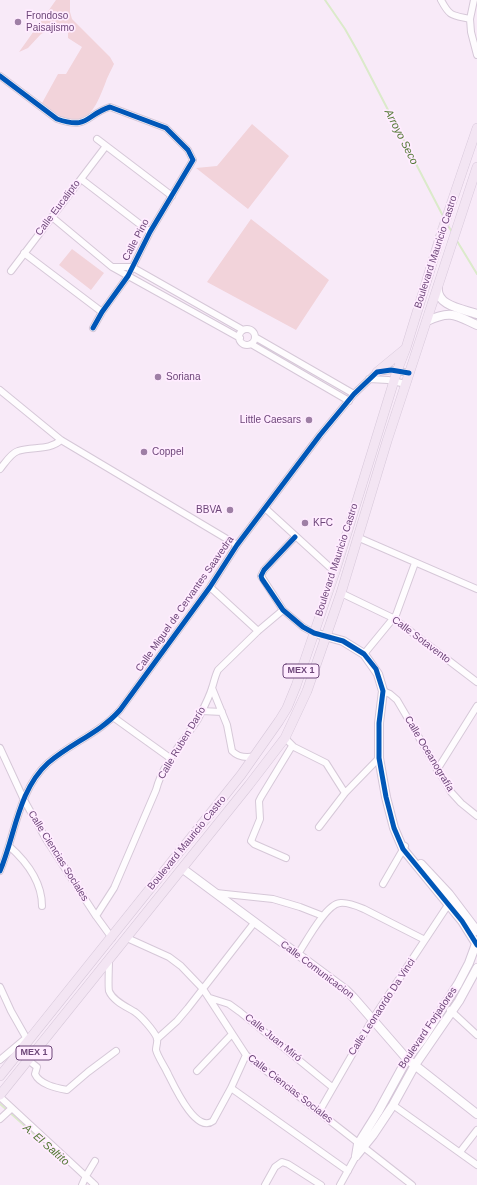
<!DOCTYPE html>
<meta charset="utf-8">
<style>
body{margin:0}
canvas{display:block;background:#f8eaf8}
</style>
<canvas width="477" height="1185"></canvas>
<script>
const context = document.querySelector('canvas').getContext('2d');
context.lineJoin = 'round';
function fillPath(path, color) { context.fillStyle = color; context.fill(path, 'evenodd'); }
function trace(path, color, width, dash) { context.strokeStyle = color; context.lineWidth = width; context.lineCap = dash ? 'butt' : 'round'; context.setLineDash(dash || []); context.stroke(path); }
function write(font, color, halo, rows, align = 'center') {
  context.font = font + ' Helvetica,sans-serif'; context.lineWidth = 3.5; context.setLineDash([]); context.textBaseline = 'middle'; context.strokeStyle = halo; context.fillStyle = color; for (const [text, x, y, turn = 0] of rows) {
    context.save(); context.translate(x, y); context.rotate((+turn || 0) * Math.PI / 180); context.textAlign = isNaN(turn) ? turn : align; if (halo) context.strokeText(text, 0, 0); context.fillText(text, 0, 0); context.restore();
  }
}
const green = new Path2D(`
 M 56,0 L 70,0 L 70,12 L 72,19 L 110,57 L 114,64 C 111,71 107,77 105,84 C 98,101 91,124 68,119 C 58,117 50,111 42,103 L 58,74 L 66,74 L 82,47 L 68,38 L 68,33 L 55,27 L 41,34 L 28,48 L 19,52 Z
 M 252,124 L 289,156 L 248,209 L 196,168 L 217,166 Z
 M 251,219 L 329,280 L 296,330 L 207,282 Z
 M 72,249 L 104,273 L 91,290 L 59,265 Z`);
const stream = new Path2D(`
 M 325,0 L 345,29 L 358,52 L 443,216
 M 447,224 L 452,232
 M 457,241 L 477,274
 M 0,1104 L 60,1157`);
const street = new Path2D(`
 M 441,0 C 450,17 452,15 470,19
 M 474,0 L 470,19 L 471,32 L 477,55
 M 0,76 L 57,119 C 89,130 85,115 110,107 L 166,128 L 188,150 L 193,160 L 150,232 L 128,276 L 102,312 L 93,328
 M 97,139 L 172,196
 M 81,179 L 150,232
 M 52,217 L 112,267 L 240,338
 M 24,253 L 102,312
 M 113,267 L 132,267 L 243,330
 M 11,271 L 106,146
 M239 337a8 8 0 1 1 16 0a8 8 0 1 1-16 0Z
 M 255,337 L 354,394
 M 251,344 L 349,401
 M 369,379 L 388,380 L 406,384
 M 0,390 L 61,440 L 237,545
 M 0,469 C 5,463 11,453 18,451 C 33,446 49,451 61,440
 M 265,508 L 335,572
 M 295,537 L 264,570 L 261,576 L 283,610 L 303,627 L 314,633
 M 357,537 L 477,589
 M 210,587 L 258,631
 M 341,593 L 393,618 L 477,682
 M 364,654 L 396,615 L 415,563
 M 212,688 L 227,725 L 232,751 C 239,758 247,758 255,756
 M 383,691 L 390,694 L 397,700 L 451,792 L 461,803 L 477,816
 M 202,711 L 222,712
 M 113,717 L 170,758
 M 285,738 L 294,747 L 326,763 L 345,793
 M 0,748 L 24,800 L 46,839 L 96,916 L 112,938
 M 437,770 L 477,706
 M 319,827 L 345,793 L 379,758
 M 9,846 C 27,862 42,881 42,906
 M 286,858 L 254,844 L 251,841 L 260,819 L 259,801 L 261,797 L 292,746
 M 0,871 C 15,836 18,790 48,763 C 71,743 100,733 120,710 L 210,587 L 237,545 L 320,435 L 354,394 L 377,372 L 391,370 L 409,373
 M 383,884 L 405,846
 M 216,893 L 273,899 L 300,907 L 323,916
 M 96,916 L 114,888 L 156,790 C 163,763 183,742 198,719 C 203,709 209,698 212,688 C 214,682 215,676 218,670 L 258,631 L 283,610
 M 127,938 L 169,957 L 181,966 L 203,989 L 246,1055 L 412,1185
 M 298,954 C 306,942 326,904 340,903 C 348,902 357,906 364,909 L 425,940
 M 109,960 C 109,967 108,987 109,991 C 113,1001 127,1007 135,1012 C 142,1017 154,1031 157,1038 C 158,1042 156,1046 156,1050 C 158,1057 163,1064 166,1070 C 172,1081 195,1135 213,1121 L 231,1088 L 246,1055
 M 0,987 L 11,1011 L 28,1041
 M 210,998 L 229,1004 L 240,1012 L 332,1087
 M 450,1010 L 477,1035
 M 157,1039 L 177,1021 L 188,1008 L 254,923
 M 0,1060 L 26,1038
 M 28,1060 L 37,1067 L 35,1074 C 40,1085 57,1088 67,1090 L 88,1072 L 116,1051
 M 197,1071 L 232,1034
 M 231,1088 L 348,1171
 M 0,1097 L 95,1185
 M 393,1105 L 477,1165
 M 319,1112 L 372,1020 L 448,905
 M 0,1119 L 12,1108
 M 460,1152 L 477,1130
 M 82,1185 L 86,1176 L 95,1161
 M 265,1185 L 275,1167 L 282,1162 L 288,1164 L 321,1185
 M 340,1185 L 356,1156`);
const secondary = new Path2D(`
 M 438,286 C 435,306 463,309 477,314
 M 427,321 C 451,310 455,315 477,325
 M 314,633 L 343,641 L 364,654 L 378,674 L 383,691 L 379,723 L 379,758 L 386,797 L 394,828 L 403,849 L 462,921 L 477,945
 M 421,864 L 449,894 L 477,931
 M 183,869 L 346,990 L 353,997 L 407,1059 L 477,1114
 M 356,1156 L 358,1144 L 378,1112 L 407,1059 L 422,1040 L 458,984 L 469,963 L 477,941
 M 356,1156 L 373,1135 L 393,1105 L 415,1065 L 459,1001 L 477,968`);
const primary = new Path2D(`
 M 377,372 L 405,349
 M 0,1076 L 241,775 L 279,721 L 287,708 L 296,686 L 335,572 L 397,371 L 406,348 L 442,231 L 477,128
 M 0,1095 L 249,785 L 285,738 L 307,691 L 341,593 L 387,441 L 477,167`);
const cycleway = new Path2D(`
 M 0,76 L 57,119 C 89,130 85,115 110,107 L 166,128 L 188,150 L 193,160 L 150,232 L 128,276 L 102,312 L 93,328
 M 295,537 L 264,570 L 261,576 L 262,579 L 283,610 L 303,627 L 314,633 L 343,641 L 364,654 L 376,669 L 383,691 L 379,723 L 379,758 L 386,797 L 394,828 L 403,849 L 462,921 L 477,945
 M 0,871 C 15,836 18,790 48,763 C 71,743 100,733 120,710 L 210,587 L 237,545 L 320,435 L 354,394 L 377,372 L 391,370 L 409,373`);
const markers = [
 [18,22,4,"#9e7fa5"],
 [158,377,4,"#9e7fa5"],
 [309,420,4,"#9e7fa5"],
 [144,452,4,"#9e7fa5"],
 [230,510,4,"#9e7fa5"],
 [305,523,4,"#9e7fa5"]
];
const shields = [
 [301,671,36],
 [34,1053,36]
];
const shieldNames = [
 ["MEX 1",301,671],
 ["MEX 1",34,1053]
];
const poiNames = [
 ["Frondoso",26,16],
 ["Paisajismo",26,28],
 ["Soriana",166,377],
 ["Little Caesars",301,420,"right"],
 ["Coppel",152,452],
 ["BBVA",222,510,"right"],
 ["KFC",313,523]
];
const streetNames = [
 ["Calle Eucalipto",58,208,-53],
 ["Calle Pino",136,240,-62],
 ["Boulevard Mauricio Castro",436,252,-72],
 ["Boulevard Mauricio Castro",337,560,-72],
 ["Calle Miguel de Cervantes Saavedra",185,604,-55],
 ["Calle Sotavento",421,640,37],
 ["Calle Ruben Darío",182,743,-59],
 ["Calle Oceanografía",429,754,59],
 ["Boulevard Mauricio Castro",187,843,-51],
 ["Calle Ciencias Sociales",58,856,58],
 ["Calle Comunicacion",317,970,37],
 ["Calle Leonaordo Da Vinci",382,1007,-57],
 ["Boulevard Forjadores",428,1028,-56],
 ["Calle Juan Miró",273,1038,39],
 ["Calle Ciencias Sociales",290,1089,38]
];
const waterNames = [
 ["Arroyo Seco",401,137,63],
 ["A. El Saltito",46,1145,41]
];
fillPath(green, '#f2d3da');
trace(stream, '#dbeaca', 2);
trace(street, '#d6c8d8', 8);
trace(secondary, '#d5c6d8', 10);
trace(primary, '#d7c8da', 10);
trace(street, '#fefcfe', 6);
trace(secondary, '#fefcfe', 8);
trace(primary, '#f3e5f3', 9);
trace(cycleway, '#0057b8', 5);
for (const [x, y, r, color] of markers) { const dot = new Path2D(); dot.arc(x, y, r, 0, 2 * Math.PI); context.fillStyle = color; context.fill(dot); trace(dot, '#ffecff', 1.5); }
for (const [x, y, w] of shields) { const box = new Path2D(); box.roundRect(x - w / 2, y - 7, w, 14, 3); context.fillStyle = '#ffecff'; context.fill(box); trace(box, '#6d4679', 1); }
write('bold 9px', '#6d4679', null, shieldNames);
write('10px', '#6d4679', '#ffecff', poiNames, 'left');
write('10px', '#6d4679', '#ffecff', streetNames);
write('italic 11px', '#537935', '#ffecff', waterNames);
</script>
